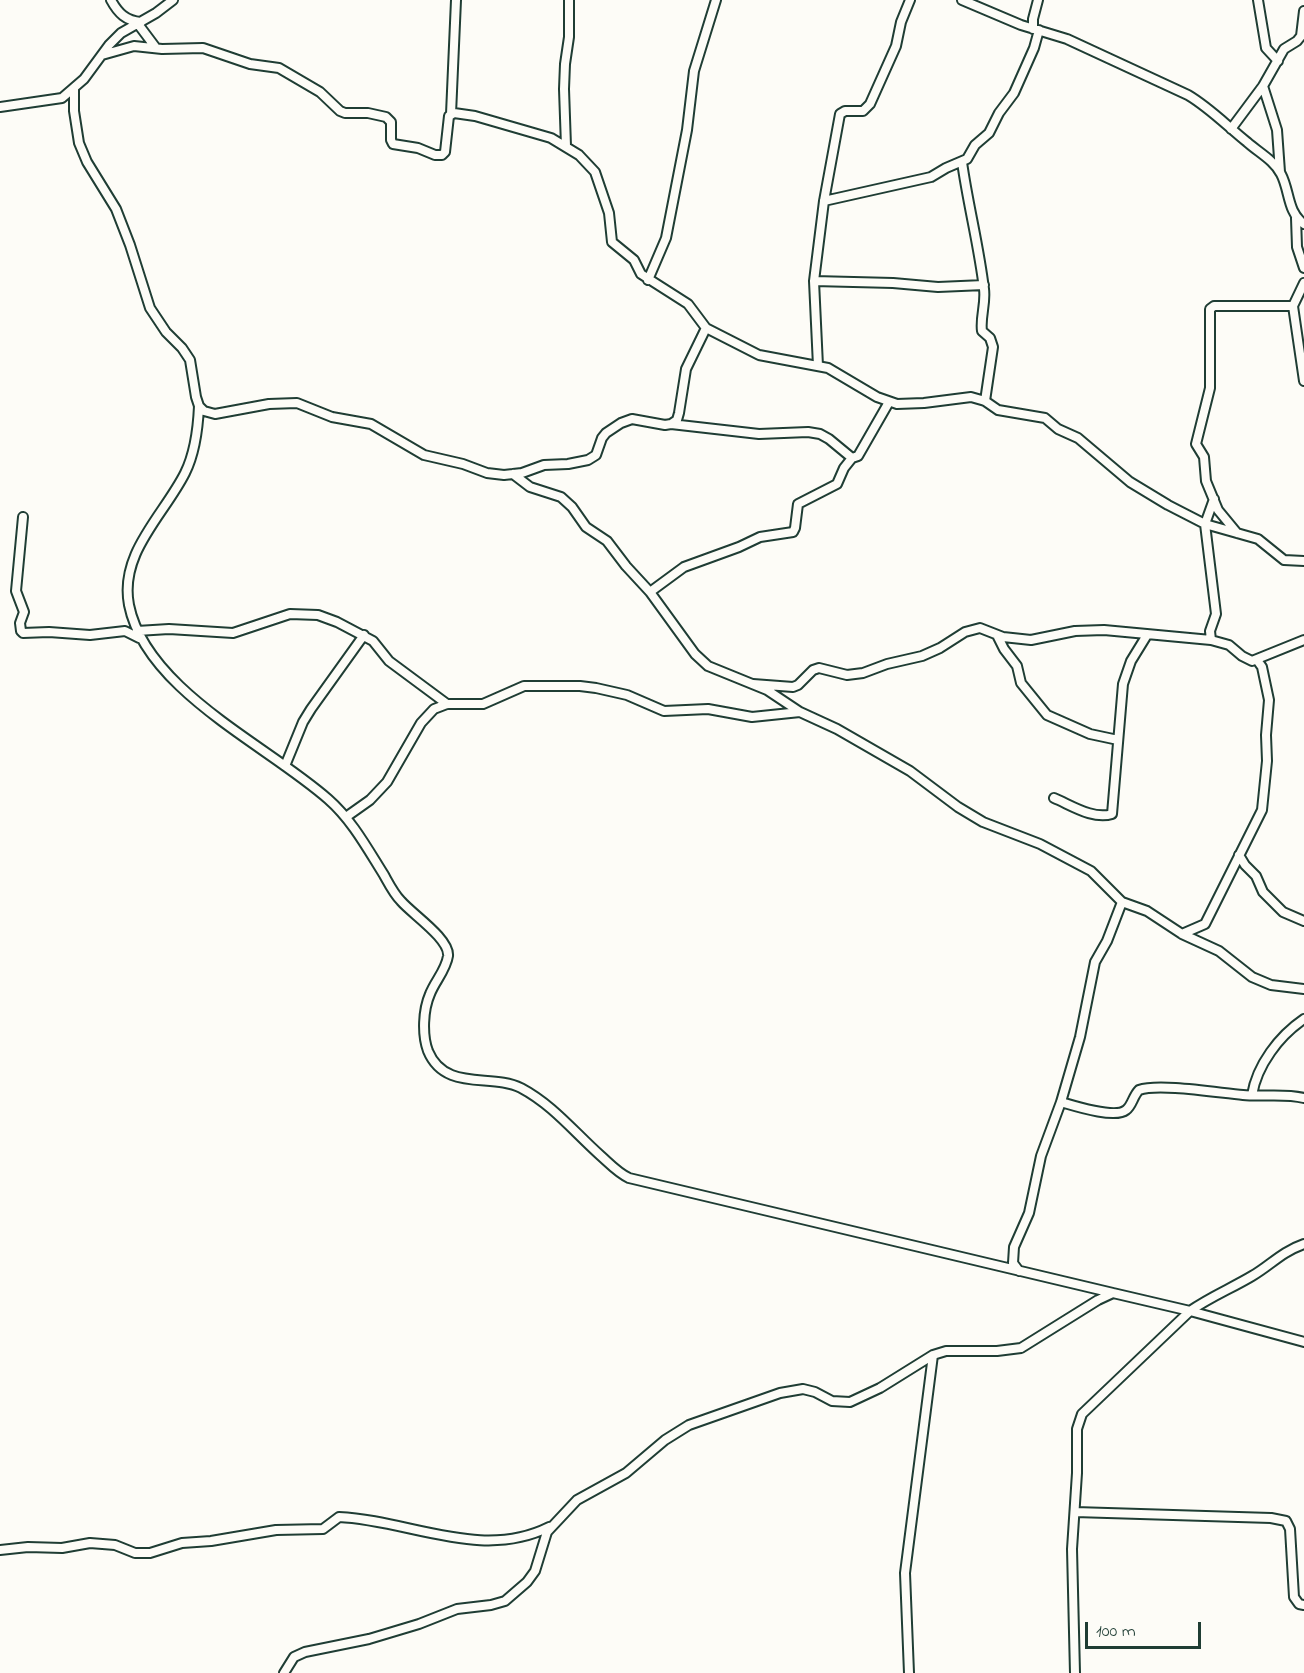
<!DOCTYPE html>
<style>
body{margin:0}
#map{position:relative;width:1304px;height:1673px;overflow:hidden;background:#fdfcf7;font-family:"Indie Flower",sans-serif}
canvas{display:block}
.scale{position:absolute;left:1085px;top:1622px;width:116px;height:27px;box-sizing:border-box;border:3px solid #1f3d34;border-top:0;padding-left:8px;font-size:18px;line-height:21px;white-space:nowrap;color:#1f3d34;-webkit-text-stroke:4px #fdfcf7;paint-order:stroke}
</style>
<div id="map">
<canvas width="1304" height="1673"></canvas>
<div class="scale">100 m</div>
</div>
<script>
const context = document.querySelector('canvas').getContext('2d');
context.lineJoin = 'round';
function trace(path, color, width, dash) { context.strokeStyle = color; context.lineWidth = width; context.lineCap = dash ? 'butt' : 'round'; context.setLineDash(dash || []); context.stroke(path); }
const minor = new Path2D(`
 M 111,0 C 118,13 126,21 141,22
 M 962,0 L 1021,25 L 1067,39 L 1188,95 C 1210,108 1227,126 1247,142 C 1258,152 1274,160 1281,174 C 1290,191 1287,212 1304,224
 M 1258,0 L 1266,48 L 1278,61
 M 138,24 L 156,48
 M 1033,29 L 1033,19 L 1038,0
 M 102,55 L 134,46 L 162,49 L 203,48 L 250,64 L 279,68 L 320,92 L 340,111 L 345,113 L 368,113 L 386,117 L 391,122 L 391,140 L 393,144 L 418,148 L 435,155 L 442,155 L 445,152 L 449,116 L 454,113 L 475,116 L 551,138 L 579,155 L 595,172 L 609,213 L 612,242 L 634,260 L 641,274 L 688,304 L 706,328 L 759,355 L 828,368 L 877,397 L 897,404 L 924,403 L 971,397 L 985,401 L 998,410 L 1045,418 L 1058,429 L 1078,438 L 1130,482 L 1168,505 L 1205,524 L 1258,539 L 1284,560 L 1304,561
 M 1263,86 L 1277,130 L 1280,172
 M 74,89 L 74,111 L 79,143 L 87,162 L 116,209 L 130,245 L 150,308 L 166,332 L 182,348 L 190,360 L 196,397 L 199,406 L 204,411 L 215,414 L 269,404 L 297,403 L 332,417 L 371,424 L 424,455 L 463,464 L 487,473 L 504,475 L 522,473 L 544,465 L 568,464 L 588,460 L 596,455 L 602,438 L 606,433 L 621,423 L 632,419 L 665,425 L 671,424 L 677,420 L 679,413 L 686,369 L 706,328
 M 0,107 L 62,98 L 84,79 L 109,45 L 121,33 L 156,13 L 173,0
 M 451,114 L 456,0
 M 1231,129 L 1263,86 L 1284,49 L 1297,41 L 1301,36 L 1304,11
 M 566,146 L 564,89 L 565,64 L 569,37 L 569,0
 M 962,162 C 968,205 979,246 984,289 C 986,304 980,317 982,331 L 990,338 L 993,347 L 985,401
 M 824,201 L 931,177 L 946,168 L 967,159 L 975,145 L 989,133 L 999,113 L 1014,93 L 1034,48 L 1039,30
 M 1296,218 L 1297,247 L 1304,268
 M 648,280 L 666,238 L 687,130 L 694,71 L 716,0
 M 814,281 L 893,283 L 938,287 L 984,285
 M 1304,283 L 1293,306 L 1304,381
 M 818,366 L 814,281 L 824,201 L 840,114 L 845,111 L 863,111 L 870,104 L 896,46 L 901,22 L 910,0
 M 199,406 C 198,429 195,453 185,473 C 164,515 119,553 129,605 C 146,690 267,745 328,799 C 352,820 367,848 384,875 C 389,884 394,894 401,901 C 412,914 450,939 448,956 C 446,970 435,981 430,994 C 423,1010 422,1035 428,1051 C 445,1092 491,1073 521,1088 C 553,1105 574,1132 601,1156 C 610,1164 618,1173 629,1178 L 1113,1293
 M 671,424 L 759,434 L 808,432 L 820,434 L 829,439 L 852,458 L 858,456 L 889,402
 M 513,474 L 530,487 L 561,497 L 572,507 L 586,527 L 607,541 L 626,566 L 650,592 L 695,654 L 708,666 L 767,690 L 800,712
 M 23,517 L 16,591 L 24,612 L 20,623 L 21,631 L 23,633 L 49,632 L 90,635 L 125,631 L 139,638
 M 1237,533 L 1218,510 L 1206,481 L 1204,457 L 1196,444 L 1210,388 L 1210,309 L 1214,306 L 1293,306
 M 650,592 L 684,567 L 739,547 L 760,537 L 793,532 L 795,528 L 798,504 L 837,484 L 844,468 L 852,458
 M 137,631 L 169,629 L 233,633 L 290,614 L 318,615 L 337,622 L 373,641 L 389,661 L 447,704
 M 997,635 L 1004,649 L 1017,666 L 1021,683 L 1047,715 L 1090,734 L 1118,740
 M 1211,640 L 1210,631 L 1216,614 L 1205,524 L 1214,499
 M 753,684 L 793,687 L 798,685 L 813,670 L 819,668 L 847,675 L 863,673 L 887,664 L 922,656 L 940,648 L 965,632 L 980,628 L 1003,637 L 1031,640 L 1075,631 L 1104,630 L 1211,640 L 1229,645 L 1242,656 L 1252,661 L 1304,640
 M 285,766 L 303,722 L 311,709 L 364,635
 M 1054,798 C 1071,805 1093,820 1112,814 L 1123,684 L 1131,661 L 1147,635
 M 346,817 L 370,800 L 387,782 L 421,723 L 434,709 L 447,704 L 483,704 L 524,686 L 580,686 L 596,688 L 627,695 L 664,711 L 708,709 L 752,717 L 800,712 L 837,729 L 910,771 L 958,807 L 983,822 L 1040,844 L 1091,871 L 1122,902 L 1147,911 L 1182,934 L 1219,951 L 1252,977 L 1271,985 L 1304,989
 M 1239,855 L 1245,865 L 1256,876 L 1263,892 L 1283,912 L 1304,921
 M 1182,934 L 1205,924 L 1262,810 L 1267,761 L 1266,735 L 1269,700 L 1262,667 L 1257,660
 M 1252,1095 C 1257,1065 1279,1036 1304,1019
 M 1061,1102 C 1075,1106 1115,1119 1126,1110 C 1132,1106 1133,1096 1139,1090 C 1159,1083 1219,1093 1243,1095 C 1263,1097 1284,1093 1304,1098
 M 1019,1271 L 1013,1263 L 1014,1247 L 1029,1213 L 1041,1156 L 1061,1102 L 1080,1037 L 1095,962 L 1107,941 L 1122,902
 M 1075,1512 L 1271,1518 L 1286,1521 L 1290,1529 L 1294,1597 L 1299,1604 L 1304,1605
 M 0,1550 L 28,1547 L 62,1548 L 90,1543 L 115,1545 L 135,1553 L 150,1553 L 182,1543 L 211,1541 L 276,1530 L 323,1529 L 339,1517 C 409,1520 481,1561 549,1527
 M 284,1673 L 294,1657 L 305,1652 L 369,1639 L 419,1624 L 457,1609 L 491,1605 L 505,1601 L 527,1582 L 535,1571 L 547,1532 L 577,1500 L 626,1473 L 665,1440 L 689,1425 L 780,1393 L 803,1389 L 815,1392 L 832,1401 L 850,1402 L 880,1388 L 933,1355 L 946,1351 L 997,1351 L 1021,1348 L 1098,1300 L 1113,1293 L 1190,1311 L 1304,1342
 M 909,1673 L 905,1573 L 933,1355
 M 1075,1673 L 1072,1549 L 1077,1473 L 1077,1429 L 1082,1414 L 1190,1311 C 1210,1297 1232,1288 1252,1276 C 1271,1265 1281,1252 1304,1244`);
trace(minor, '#1f3d34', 12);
trace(minor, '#fdfcf7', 8);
</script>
